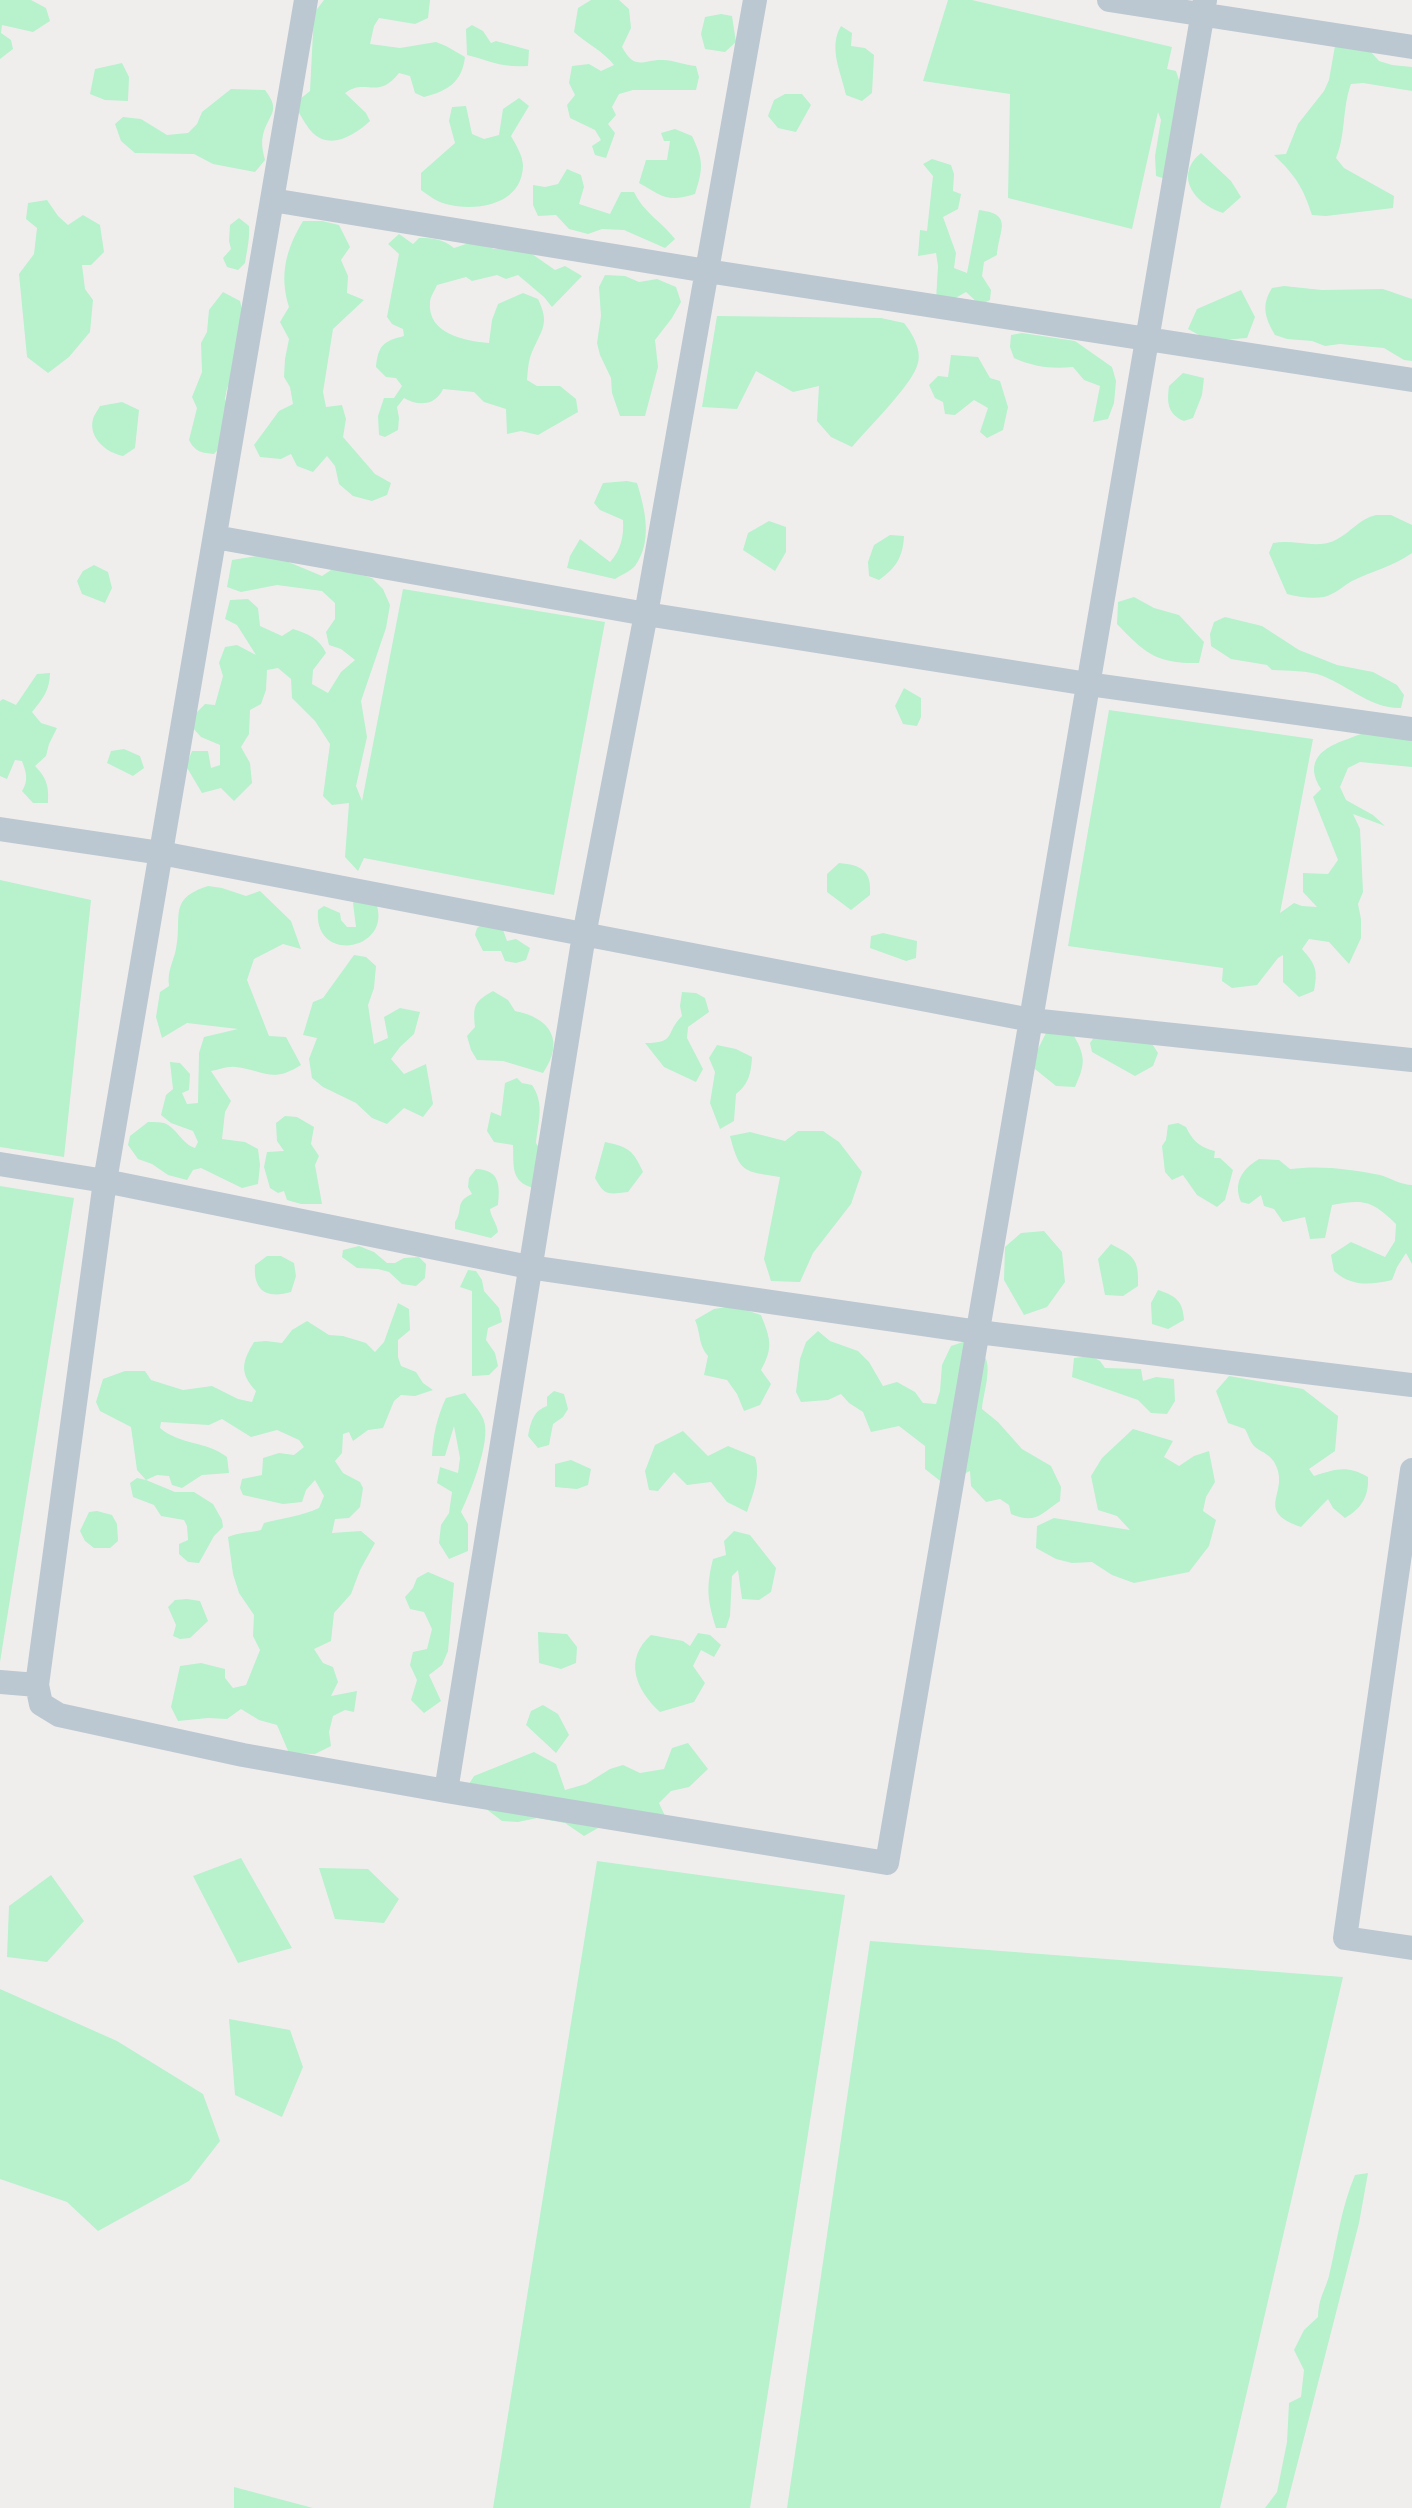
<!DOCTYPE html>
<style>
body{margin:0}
canvas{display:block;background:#f0eded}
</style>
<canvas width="1412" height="2508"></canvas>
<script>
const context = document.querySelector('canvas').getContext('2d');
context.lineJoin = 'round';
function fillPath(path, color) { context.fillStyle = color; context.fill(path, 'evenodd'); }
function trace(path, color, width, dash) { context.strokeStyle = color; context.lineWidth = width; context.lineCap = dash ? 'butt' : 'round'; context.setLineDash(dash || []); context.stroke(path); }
const green = new Path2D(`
 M 0,0 L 31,0 L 46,8 L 50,21 L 33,32 L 2,25 L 1,33 L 11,40 L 13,49 L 0,59 Z
 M 324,0 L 430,0 L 428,18 L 415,24 L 379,18 L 374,26 L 370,44 L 400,48 L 436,42 L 446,46 L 465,57 C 462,82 448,91 424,97 L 415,93 L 410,76 L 399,73 C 377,101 366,77 345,93 L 366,113 L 370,121 C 356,134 332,150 314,134 C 307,128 302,117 297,110 L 300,99 L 310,91 L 314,13 Z
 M 591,0 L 619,0 L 629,9 L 631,28 L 622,47 C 636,72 643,59 663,60 C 673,60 685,65 696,66 L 699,77 L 696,90 L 633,90 L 619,94 L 612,107 L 616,115 L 608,124 L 615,133 L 606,158 L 595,155 L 592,146 L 601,140 L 595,130 L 570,118 L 567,105 L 575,95 L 569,83 L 572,66 L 589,64 L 601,71 L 614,65 C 603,51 587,44 574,32 L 578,8 Z
 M 948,0 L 972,0 L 1172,47 L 1167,69 L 1176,71 L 1181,86 L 1166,179 L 1156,176 L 1155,156 L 1161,120 L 1158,112 L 1132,229 L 1008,198 L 1010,94 L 923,81 Z
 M 721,14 L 732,16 L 736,42 L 725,52 L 705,49 L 701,34 L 705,17 Z
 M 472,25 L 483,31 L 491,43 L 496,41 L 529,50 L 528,66 C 502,68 491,61 467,55 L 466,29 Z
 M 841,26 L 852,33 L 851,46 L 865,48 L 874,55 L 872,93 L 862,101 L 846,95 C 841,72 828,48 841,26 Z
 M 1336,40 L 1371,52 L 1379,61 L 1392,65 L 1412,67 L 1412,91 L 1363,83 L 1351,84 C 1342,108 1346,135 1336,158 L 1344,168 L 1394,196 L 1393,208 L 1326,216 L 1312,215 C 1303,187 1295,175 1274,155 L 1286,154 L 1298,124 L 1324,91 L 1329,80 Z
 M 122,63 L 129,77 L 128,101 L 105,100 L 90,94 L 95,69 Z
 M 231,89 L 265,90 C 282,112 268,114 263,135 C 261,144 263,152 265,160 L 255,172 L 213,164 L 194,154 L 135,153 L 121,141 L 115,124 L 123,117 L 141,119 L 167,135 L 188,133 L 197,124 L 202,112 Z
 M 785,94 L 802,94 L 811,105 L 796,132 L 778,128 L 768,116 L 774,100 Z
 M 519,98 L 529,106 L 511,136 C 516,145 523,156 523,166 C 522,205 476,212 446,204 C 437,202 428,195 421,190 L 421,173 L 455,143 L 449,121 L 452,107 L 466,106 L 472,134 L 484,139 L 499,135 L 503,109 Z
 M 675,129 L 692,136 C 704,161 703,169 695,194 C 666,203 663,196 639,183 L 646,160 L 667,160 L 670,141 L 664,141 L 661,133 Z
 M 1201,153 L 1231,181 L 1241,197 L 1223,213 C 1195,204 1173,176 1201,153 Z
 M 932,159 L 951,165 L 954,174 L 953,191 L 961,194 L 958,209 L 943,217 L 956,253 L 954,268 L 967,273 L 979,210 C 1014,214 999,230 997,255 L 984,262 L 982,276 L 991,290 L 990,300 L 980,305 L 966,292 L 952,300 L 936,300 L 938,266 L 936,253 L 918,256 L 920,230 L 927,231 L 933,176 L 923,164 Z
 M 567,169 L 581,175 L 584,187 L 579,204 L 610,214 L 621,192 L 634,192 C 644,213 661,221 675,239 L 665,248 L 624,230 L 602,229 L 588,234 L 569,229 L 556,215 L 538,216 L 533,205 L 533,185 L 545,187 L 558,184 Z
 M 47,200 L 58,216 L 68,225 L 83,215 L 100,225 L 104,252 L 91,265 L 82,265 L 85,289 L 93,300 L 90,332 L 69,357 L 48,373 L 27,357 L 19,274 L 34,254 L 37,228 L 26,219 L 28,203 Z
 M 239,218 L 249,226 C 250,238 247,250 245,263 L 238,270 L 227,267 L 223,258 L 231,249 L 229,241 L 230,225 Z
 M 303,221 L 322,221 L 339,225 L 350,247 L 341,260 L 348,276 L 347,293 L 364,300 L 333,329 L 323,392 L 326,407 L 342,405 L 346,419 L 343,437 L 375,474 L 391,483 L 387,495 L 372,501 L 353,496 L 339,484 L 335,466 L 327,456 L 313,472 L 297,466 L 291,454 L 281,459 L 260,457 L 254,445 L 279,411 L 293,404 L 290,387 L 284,377 L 285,359 L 289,339 L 280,322 L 289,307 C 279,275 286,249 303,221 Z
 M 399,234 L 413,244 L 419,238 C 434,238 443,239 454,248 L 469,243 L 482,244 L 494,249 L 514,249 L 532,254 L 555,270 L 565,266 L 582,276 L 552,307 L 544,297 L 518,275 L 506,279 L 497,275 L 472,281 L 466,277 L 437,285 C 435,290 430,297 430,302 C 427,334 465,341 489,343 L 492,320 L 498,304 L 523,293 L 538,299 C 550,324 542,329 532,352 C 528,361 528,371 527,380 L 537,386 L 560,386 L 576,399 L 578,412 L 538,435 L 521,431 L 507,434 L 506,409 L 484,402 L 474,392 L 443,389 C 436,405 419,407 404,398 L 397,407 L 399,418 L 398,430 L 385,437 L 379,435 L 378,416 L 384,398 L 394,398 L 402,386 L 396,378 L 386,377 L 376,367 C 378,345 384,341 404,336 L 403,329 L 392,324 L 387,317 L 399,254 L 388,244 Z
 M 605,275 L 625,276 L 639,282 L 657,279 L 676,287 L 681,302 L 672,318 L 655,340 L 658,367 L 645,416 L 620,416 L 612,393 L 611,378 L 600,355 L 597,343 L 601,316 L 599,287 Z
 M 1284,286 L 1322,290 L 1383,289 L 1412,299 L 1412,361 L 1404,360 L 1384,348 L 1340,344 L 1325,346 L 1312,341 L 1287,339 L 1275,335 C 1265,318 1261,305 1272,288 Z
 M 1241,290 L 1255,317 L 1247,338 L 1210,341 L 1188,329 L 1197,309 Z
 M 223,292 L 240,301 L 243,313 L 235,376 L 227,388 L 225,399 L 229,410 L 223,444 L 214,454 C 202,453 195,452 189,440 L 197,408 L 192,397 L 202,372 L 201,343 L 207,332 L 209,310 Z
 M 717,316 L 881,318 L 904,323 C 913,334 923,352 917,366 C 910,387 868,428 852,447 L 831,437 L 817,421 L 819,386 L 793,392 L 756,371 L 737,409 L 702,407 Z
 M 1022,333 L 1075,341 L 1112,367 L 1116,381 L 1114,403 L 1108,419 L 1093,422 L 1100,386 L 1084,380 L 1073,367 C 1051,369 1034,367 1014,358 L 1010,347 L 1011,335 Z
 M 951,355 L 978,357 L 990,378 L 1000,381 L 1008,407 L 1003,430 L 987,438 L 980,432 L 988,408 L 974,400 L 955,415 L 945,414 L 943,402 L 935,398 L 929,385 L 938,376 L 948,377 Z
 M 1183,373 L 1204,378 L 1202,395 L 1193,418 L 1184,421 C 1167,414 1167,402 1169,386 Z
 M 122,402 L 139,410 L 135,448 L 123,456 C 107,453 88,438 93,419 C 94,415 98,410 100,406 Z
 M 627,481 L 637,483 C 645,509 653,541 635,566 C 631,571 621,575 615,579 L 567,568 L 570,556 L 580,539 L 610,562 C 621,550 624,536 623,520 L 600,510 L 594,503 L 603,483 Z
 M 1376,515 L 1391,515 L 1412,525 L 1412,553 C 1394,566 1372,571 1352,581 C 1342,587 1335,594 1324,597 C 1312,599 1298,597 1287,594 L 1269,553 L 1273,543 C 1292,539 1313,548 1331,542 C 1348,536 1358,519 1376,515 Z
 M 769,521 L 786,527 L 786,552 L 775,571 L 743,550 L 748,533 Z
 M 890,535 L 904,536 C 903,557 896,568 879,580 L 869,576 L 868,562 L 874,545 Z
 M 257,556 L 286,561 L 322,576 L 331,570 L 348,571 L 372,578 L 383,589 L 390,605 L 386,628 L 361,701 L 367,737 L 356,786 L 362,801 L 403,589 L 605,622 L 554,895 L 364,858 L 358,871 L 345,857 L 349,803 L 332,805 L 323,796 L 330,744 L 315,721 L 292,698 L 291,679 L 278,668 L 267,670 L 266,690 L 261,704 L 250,710 L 249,734 L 241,747 L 250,763 L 252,783 L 234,801 L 221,788 L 202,793 L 186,766 L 192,751 L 208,751 L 211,768 L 220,765 L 220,745 L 201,737 L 192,727 L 196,713 L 205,704 L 215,705 L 223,676 L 219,663 L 225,647 L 237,645 L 256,655 L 237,625 L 225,619 L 230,600 L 248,599 L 258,608 L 260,626 L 282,636 L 293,629 C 308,634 319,638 326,653 L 313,670 L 312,684 L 328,693 L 341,672 L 355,660 L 341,649 L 329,645 L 326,632 L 335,619 L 335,603 L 322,591 L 277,585 L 241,592 L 227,587 L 232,560 Z
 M 94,565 L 108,572 L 112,588 L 105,603 L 82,594 L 77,581 L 83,571 Z
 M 1134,597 L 1154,608 L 1179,615 L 1204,642 L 1199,663 C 1156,664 1145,653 1117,624 L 1118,602 Z
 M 1225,617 L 1262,626 L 1299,650 L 1337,665 L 1373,672 L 1397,685 L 1404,695 L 1401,708 C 1372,709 1350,687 1323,676 C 1308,670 1288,671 1272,670 L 1267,665 L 1231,659 L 1211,646 L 1210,634 L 1214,622 Z
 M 50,673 C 50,690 42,700 32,712 L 41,723 L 57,728 L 49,744 L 46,756 L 35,766 C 47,778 49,787 48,803 L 33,803 L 22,791 C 29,780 26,772 22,761 L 15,760 L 7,779 L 0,776 L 0,701 L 3,699 L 16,705 L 37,674 Z
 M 904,688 L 921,698 L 921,717 L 917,726 L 903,724 L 895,706 Z
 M 1109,710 L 1313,739 L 1280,913 L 1294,903 L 1302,906 L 1317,907 L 1303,892 L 1303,873 L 1328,874 L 1338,860 L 1313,797 L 1321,789 C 1303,761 1323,747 1348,739 C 1355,736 1362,733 1370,732 C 1384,731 1398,731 1412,731 L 1412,767 L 1360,762 L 1348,768 L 1340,787 L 1346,800 L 1373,815 L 1385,826 L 1353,814 L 1360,829 L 1363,892 L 1358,904 L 1361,919 L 1361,938 L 1349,964 L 1329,942 L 1309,939 L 1302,949 C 1316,965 1318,970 1314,991 L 1299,997 L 1283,982 L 1283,955 L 1278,958 L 1257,985 L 1232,988 L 1222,981 L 1223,968 L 1068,946 Z
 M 124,749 L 140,756 L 144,768 L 133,776 L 107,763 L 111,751 Z
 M 839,863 C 861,865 872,870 870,895 L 851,910 L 827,892 L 827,874 Z
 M 0,880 L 91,900 L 64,1157 L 0,1147 Z
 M 208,886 L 222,888 L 246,896 L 260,891 L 291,921 L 301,949 L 283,944 L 254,959 L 247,980 L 269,1036 L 286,1037 L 301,1065 C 271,1084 264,1070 235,1067 C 228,1066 218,1070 211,1071 L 231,1101 L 225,1112 L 222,1139 L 245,1142 L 258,1149 L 260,1165 L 258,1184 L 242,1188 L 201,1168 L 193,1170 L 187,1180 L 168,1175 L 152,1164 L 138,1159 L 128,1145 L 130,1136 L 148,1122 C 153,1122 160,1122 164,1123 C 177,1128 182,1144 195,1148 L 198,1142 L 193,1131 L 171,1123 L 161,1115 L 166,1095 L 173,1089 L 170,1062 L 180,1063 L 190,1074 L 189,1090 L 182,1093 L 187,1104 L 198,1103 L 199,1053 L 204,1037 L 238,1029 L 187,1023 L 162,1038 L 156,1017 L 160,992 L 169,986 C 167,971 173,963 176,949 C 183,917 167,899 208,886 Z
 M 359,896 L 377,906 C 390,951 313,964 318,910 L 324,906 L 340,913 L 341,920 L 347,927 L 356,927 L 353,903 Z
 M 486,922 L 502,927 L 507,941 L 516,939 L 530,948 L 526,960 L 516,963 L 505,961 L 501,951 L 483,951 L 475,935 L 477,928 Z
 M 883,933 L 917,941 L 916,958 L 906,961 L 870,948 L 871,936 Z
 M 354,955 L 366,957 L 376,966 L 374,988 L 368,1005 L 374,1044 L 388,1038 L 384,1017 L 400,1008 L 420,1012 L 414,1034 L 400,1047 L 391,1059 L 404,1074 L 426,1064 L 433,1104 L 423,1117 L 404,1108 L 387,1124 L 372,1118 L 356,1103 L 323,1087 L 312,1078 L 309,1059 L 317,1038 L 303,1035 L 313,1002 L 323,998 Z
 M 493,991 L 508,1000 L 515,1011 C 551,1018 565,1041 543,1073 L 503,1061 L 477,1060 L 471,1050 L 467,1036 L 475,1027 C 473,1005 474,1002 493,991 Z
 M 682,992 L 696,993 L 705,998 L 709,1012 L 688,1027 L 687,1038 L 703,1069 L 696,1082 L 664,1067 L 645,1043 C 677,1043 664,1034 682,1016 L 680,1006 Z
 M 1046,1033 L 1074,1036 C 1086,1057 1085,1065 1075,1087 L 1056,1086 L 1030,1065 Z
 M 1097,1033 L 1149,1039 L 1158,1053 L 1153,1066 L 1135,1076 L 1092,1052 L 1090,1043 Z
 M 717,1045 L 736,1049 L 752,1057 C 751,1073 749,1084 736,1094 L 734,1121 L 720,1129 L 710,1103 L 715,1072 L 709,1058 Z
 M 517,1078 L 522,1083 L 532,1085 C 545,1104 538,1122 536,1143 L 543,1154 L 533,1188 C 510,1181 514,1166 513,1145 L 494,1142 L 487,1131 L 491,1112 L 501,1116 L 505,1083 Z
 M 285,1116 L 297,1117 L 314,1127 L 311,1144 L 319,1156 L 315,1165 L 322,1204 L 301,1204 L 287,1200 L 284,1191 L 278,1193 L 270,1188 L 264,1167 L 267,1152 L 284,1151 L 277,1141 L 276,1123 Z
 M 1178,1123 L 1186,1127 C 1193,1141 1199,1147 1215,1151 L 1214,1158 L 1220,1158 L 1233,1170 L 1225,1200 L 1217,1207 L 1197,1195 L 1183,1175 L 1172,1180 L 1165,1172 L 1162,1146 L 1166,1140 L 1168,1125 Z
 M 798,1131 L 823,1131 L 839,1142 L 862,1172 L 851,1204 L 813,1253 L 800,1282 L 771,1281 L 764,1259 L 780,1177 C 744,1171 740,1174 730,1136 L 750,1132 L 785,1141 Z
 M 605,1142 C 629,1147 633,1150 643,1172 L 628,1192 C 609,1194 605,1197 595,1178 Z
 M 1259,1159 L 1279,1160 L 1290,1169 C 1320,1165 1350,1169 1380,1175 C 1390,1178 1402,1185 1412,1185 L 1412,1264 L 1406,1253 L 1397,1267 L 1392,1280 C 1370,1285 1352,1287 1334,1271 L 1331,1255 L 1351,1242 L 1385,1257 L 1395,1241 L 1396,1224 C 1372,1201 1365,1199 1332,1205 L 1325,1238 L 1310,1239 L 1305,1217 L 1283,1222 L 1274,1209 L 1264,1206 L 1261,1195 L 1249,1204 L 1241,1202 C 1233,1183 1242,1169 1259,1159 Z
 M 476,1169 C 500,1170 500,1185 498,1205 L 490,1209 C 491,1218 497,1223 498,1232 L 491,1238 L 455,1229 L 455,1222 C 464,1209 454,1202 472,1194 L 468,1187 L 469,1178 Z
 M 0,1186 L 74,1198 L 0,1662 Z
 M 1044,1231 L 1062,1252 L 1065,1282 L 1047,1307 L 1024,1315 L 1004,1280 L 1005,1247 L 1021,1233 Z
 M 1111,1244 C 1134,1256 1139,1259 1138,1286 L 1123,1296 L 1105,1295 L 1098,1259 Z
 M 359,1246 L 374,1252 L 387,1263 L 395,1263 L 404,1258 L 419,1257 L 426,1264 L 425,1278 L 416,1286 L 402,1284 L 389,1272 L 378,1269 L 357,1268 L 342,1257 L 343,1250 Z
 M 267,1256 L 281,1256 L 294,1263 L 296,1276 L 291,1292 C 267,1299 253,1291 255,1265 Z
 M 468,1270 L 476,1271 L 482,1280 L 484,1291 L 499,1308 L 502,1322 L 488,1328 L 486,1340 L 495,1353 L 498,1366 L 489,1375 L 472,1376 L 472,1291 L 460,1287 Z
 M 1158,1290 C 1176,1296 1183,1301 1184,1320 L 1168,1329 L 1152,1324 L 1151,1303 Z
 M 398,1303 L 409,1309 L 410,1330 L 398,1340 L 398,1357 L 401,1366 L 416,1372 L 423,1383 L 433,1390 L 415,1396 L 401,1395 L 394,1401 L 383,1428 L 368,1430 L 353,1441 L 349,1432 L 343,1434 L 342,1453 L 335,1461 L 343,1473 L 360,1482 L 363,1488 L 360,1507 L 349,1518 L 335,1519 L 332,1533 L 361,1531 L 375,1543 L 360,1570 L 351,1594 L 334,1613 L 331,1641 L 314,1649 L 323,1663 L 333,1667 L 338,1682 L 331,1696 L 357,1691 L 354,1712 L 345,1710 L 333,1716 L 329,1732 L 331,1746 L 315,1754 L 289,1753 L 277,1725 L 259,1720 L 241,1709 L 227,1719 L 208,1718 L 178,1721 L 171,1707 L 180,1666 L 201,1663 L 225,1669 L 225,1678 L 233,1688 L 246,1685 L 260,1650 L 253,1636 L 254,1615 L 239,1593 L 233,1574 L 228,1537 C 239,1532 249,1533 261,1530 L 264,1523 C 282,1518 302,1516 319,1508 L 324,1496 L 315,1480 L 306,1490 L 302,1502 L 283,1504 L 243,1495 L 240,1488 L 242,1479 L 262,1475 L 263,1458 L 279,1453 L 294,1455 L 304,1447 L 299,1440 L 277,1430 L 251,1437 L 222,1419 L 209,1425 L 161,1422 L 160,1428 C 180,1445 206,1441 227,1457 L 229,1473 L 202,1475 L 182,1488 L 172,1485 L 169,1476 L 157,1475 L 146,1480 L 175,1492 L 194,1492 L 213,1504 L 222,1520 L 223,1527 L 214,1536 L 199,1563 L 188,1562 L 179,1554 L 179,1544 L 188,1540 L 187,1526 L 184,1520 L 161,1516 L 154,1505 L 133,1497 L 130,1483 L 137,1478 L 146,1480 L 137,1470 L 131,1427 L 100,1411 L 96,1402 L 103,1379 L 125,1371 L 145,1371 L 151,1380 L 183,1390 L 212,1386 L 238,1399 L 252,1402 L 256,1391 C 239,1373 242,1362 254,1342 L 266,1341 L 282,1343 L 292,1330 L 307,1321 L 329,1335 L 343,1336 L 366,1343 L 375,1352 L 384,1342 Z
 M 733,1306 L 761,1315 C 770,1338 774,1347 761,1370 L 771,1384 L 760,1405 L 744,1411 L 737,1394 L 727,1380 L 704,1375 L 708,1356 C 698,1344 701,1334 695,1320 L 714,1309 Z
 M 818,1331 L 830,1341 L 858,1351 L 869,1362 L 883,1386 L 897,1382 L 915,1392 L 923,1403 L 936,1404 L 940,1391 L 942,1365 L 951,1346 L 969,1340 C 974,1346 983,1352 986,1359 C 991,1372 983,1395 982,1409 L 998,1422 L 1022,1449 L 1051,1466 L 1061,1487 L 1060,1501 C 1040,1515 1035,1524 1011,1514 L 1009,1505 L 1000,1499 L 986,1502 L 971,1486 L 970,1471 L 944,1484 L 925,1469 L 925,1446 L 899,1426 L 871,1432 L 863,1412 L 849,1403 L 841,1394 L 828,1400 L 801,1402 L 796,1392 L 800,1359 L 806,1342 Z
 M 1091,1356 L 1100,1361 L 1105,1368 L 1141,1369 L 1143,1381 L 1156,1377 L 1174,1379 L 1175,1401 L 1167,1414 L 1151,1413 L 1138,1400 L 1072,1377 L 1074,1358 Z
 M 1229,1376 L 1303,1389 L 1338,1416 L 1335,1451 L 1309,1469 L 1314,1476 C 1336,1469 1347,1465 1368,1477 C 1369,1496 1362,1508 1345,1518 L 1333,1508 L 1328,1499 L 1301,1527 C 1255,1511 1287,1495 1277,1468 C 1272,1454 1262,1453 1254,1446 C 1250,1442 1248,1434 1245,1429 L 1228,1423 L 1216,1391 Z
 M 554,1391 L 564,1394 L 568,1409 L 563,1417 L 553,1424 L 549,1445 L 538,1448 L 528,1436 C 531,1422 533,1411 547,1406 L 547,1397 Z
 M 465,1393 C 470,1401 481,1411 484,1421 C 491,1442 470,1493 461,1512 L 468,1524 L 468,1551 L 449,1559 L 439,1543 L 441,1525 L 449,1513 L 452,1492 L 437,1483 L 440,1467 L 458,1473 L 460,1458 L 454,1426 L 445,1456 L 432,1456 C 433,1435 437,1417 446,1398 Z
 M 1133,1429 L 1173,1441 L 1164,1457 L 1179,1466 L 1194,1456 L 1209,1451 L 1215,1482 L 1206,1497 L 1203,1511 L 1216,1520 L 1209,1546 L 1189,1572 L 1134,1583 L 1112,1575 L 1092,1562 L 1072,1563 L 1056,1559 L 1036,1548 L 1037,1526 L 1054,1518 L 1130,1530 L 1117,1516 L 1098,1510 L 1091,1476 L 1102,1458 Z
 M 683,1431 L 708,1456 L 728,1446 L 755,1457 C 761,1476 753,1494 747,1512 L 727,1502 L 711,1482 L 687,1485 L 674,1472 L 658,1491 L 649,1490 L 645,1471 L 655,1445 Z
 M 571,1460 L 591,1469 L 588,1485 L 577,1489 L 555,1487 L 555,1464 Z
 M 97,1511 L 112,1515 L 117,1524 L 118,1541 L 110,1548 L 94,1548 L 85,1541 L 80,1531 L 89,1512 Z
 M 734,1531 L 750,1535 L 776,1568 L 771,1592 L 759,1600 L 742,1599 L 738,1570 L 732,1576 L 730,1616 L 726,1628 L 716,1628 C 707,1600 706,1587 713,1559 L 726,1555 L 724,1541 Z
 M 428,1572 L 454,1583 L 448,1651 L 442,1665 L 429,1675 L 441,1701 L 424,1713 L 411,1700 L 417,1680 L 410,1665 L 413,1652 L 427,1649 L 432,1629 L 424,1612 L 410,1609 L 405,1597 L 413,1588 L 417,1578 Z
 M 187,1599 L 200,1601 L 208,1621 L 190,1638 L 180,1639 L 173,1636 L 176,1625 L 168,1607 L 175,1600 Z
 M 538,1632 L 567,1634 L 577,1647 L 576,1663 L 561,1669 L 539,1663 Z
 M 698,1633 L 710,1635 L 721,1645 L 714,1657 L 701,1650 L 693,1666 L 705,1683 L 694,1702 L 660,1712 C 636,1690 623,1660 651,1635 L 683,1641 L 690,1646 Z
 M 543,1705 L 558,1714 L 569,1735 L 556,1753 L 526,1725 L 531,1711 Z
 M 688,1743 L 708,1769 L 689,1787 L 671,1791 L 659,1803 L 666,1818 L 605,1824 L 584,1836 L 565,1823 L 537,1818 L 518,1822 L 502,1821 L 464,1792 L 474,1776 L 534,1752 L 556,1764 L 565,1790 L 586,1784 L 610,1769 L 623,1765 L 640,1773 L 664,1769 L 672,1748 Z
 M 241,1858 L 292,1948 L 238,1963 L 193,1876 Z
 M 597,1861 L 845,1895 L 750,2508 L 493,2508 Z
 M 319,1868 L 368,1869 L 399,1899 L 384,1923 L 335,1919 Z
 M 51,1875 L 84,1921 L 47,1962 L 7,1957 L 9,1906 Z
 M 870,1941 L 1343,1977 L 1220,2508 L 787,2508 Z
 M 0,1989 L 117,2041 L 203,2094 L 220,2141 L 189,2181 L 98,2231 L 67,2202 L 0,2179 Z
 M 229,2019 L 290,2030 L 303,2067 L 282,2117 L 235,2095 Z
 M 1368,2173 L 1359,2223 L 1286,2508 L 1265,2508 L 1277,2492 L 1287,2442 L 1289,2403 L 1301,2397 L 1304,2370 L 1294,2350 L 1304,2330 L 1318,2317 C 1319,2297 1324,2293 1329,2276 C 1337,2242 1341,2208 1355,2175 Z
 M 234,2487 L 313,2508 L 234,2508 Z`);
const street = new Path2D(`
 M 306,0 L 105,1181 L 37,1685 L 41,1704 L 59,1715 L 243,1755 L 446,1791 L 887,1863 L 1205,0
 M 1109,0 L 1412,47
 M 272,200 L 707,271 L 1412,380
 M 215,537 L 646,614 L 1088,684 L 1412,729
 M 0,829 L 161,853 L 1031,1020 L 1412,1060
 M 0,1164 L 105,1181 L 529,1267 L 978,1332 L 1412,1385
 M 1412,1470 L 1345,1938 L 1412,1948
 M 0,1682 L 37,1685
 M 446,1791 L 584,935 L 646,614 L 755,0`);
fillPath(green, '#b7f2cd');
trace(street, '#bcc8d1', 24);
</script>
